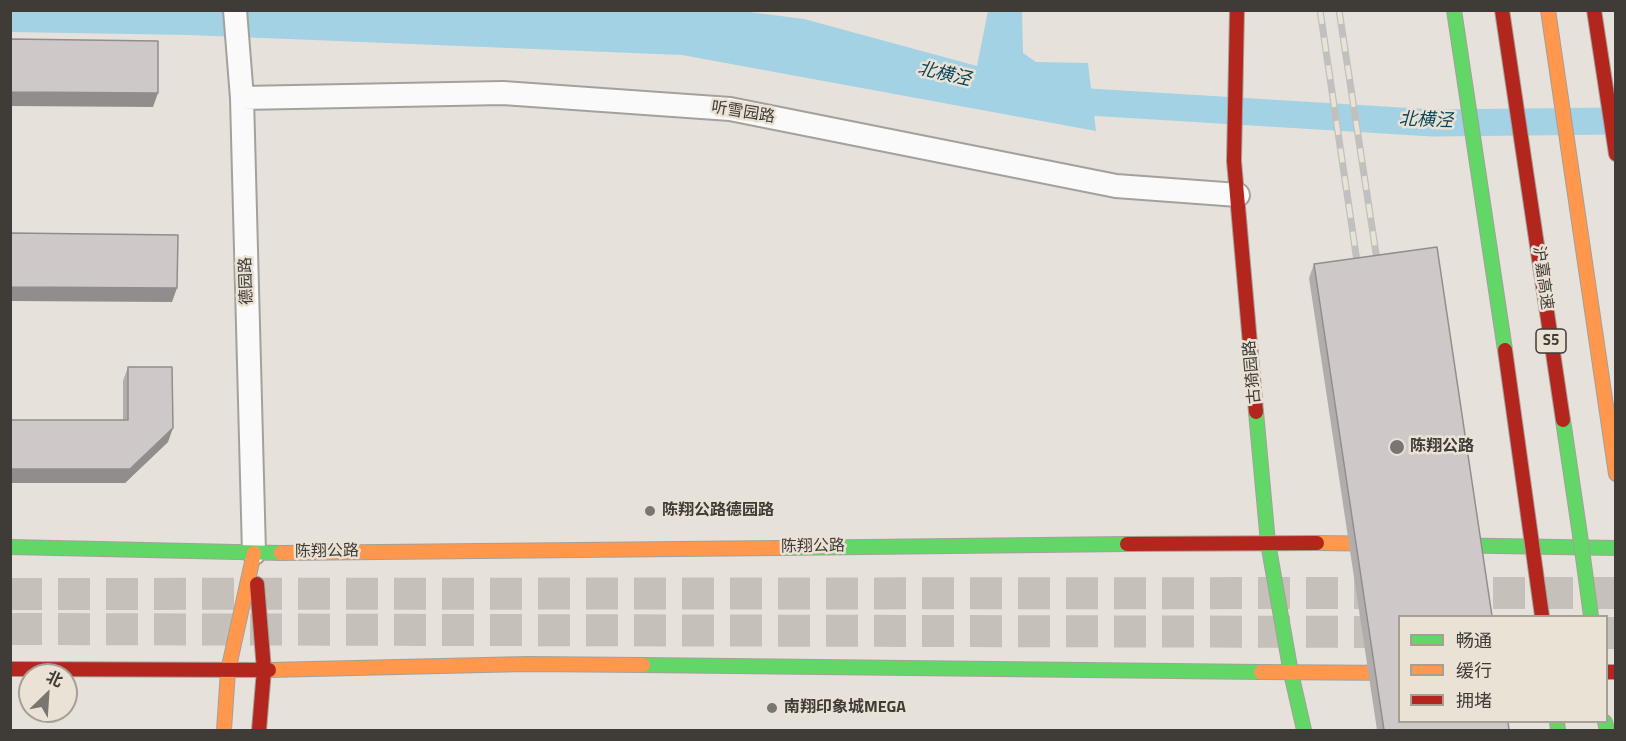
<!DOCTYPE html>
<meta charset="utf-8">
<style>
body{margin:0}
#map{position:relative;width:1626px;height:741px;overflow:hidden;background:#e6e1db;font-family:"Titillium Web","Noto Sans SC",sans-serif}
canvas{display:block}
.frame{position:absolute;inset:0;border:12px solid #3f3b37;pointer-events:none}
.legend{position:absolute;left:1398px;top:615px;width:210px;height:108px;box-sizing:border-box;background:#ebe2d6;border:2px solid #a69f96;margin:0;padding:8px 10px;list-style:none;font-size:18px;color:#3f3b37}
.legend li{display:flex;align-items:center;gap:12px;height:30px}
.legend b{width:30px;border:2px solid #a69f96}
.north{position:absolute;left:18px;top:663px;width:60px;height:60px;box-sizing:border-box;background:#ebe2d6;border:2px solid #a69f96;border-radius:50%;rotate:25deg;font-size:16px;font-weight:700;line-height:24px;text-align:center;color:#3f3b37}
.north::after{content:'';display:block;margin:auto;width:21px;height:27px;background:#797570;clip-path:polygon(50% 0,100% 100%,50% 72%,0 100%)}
</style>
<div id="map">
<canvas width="1626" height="741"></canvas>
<div class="frame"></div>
<ul class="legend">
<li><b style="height:8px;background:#63d668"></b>畅通</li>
<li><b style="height:8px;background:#ff974d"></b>缓行</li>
<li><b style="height:8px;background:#b3261e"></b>拥堵</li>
</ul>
<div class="north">北</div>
</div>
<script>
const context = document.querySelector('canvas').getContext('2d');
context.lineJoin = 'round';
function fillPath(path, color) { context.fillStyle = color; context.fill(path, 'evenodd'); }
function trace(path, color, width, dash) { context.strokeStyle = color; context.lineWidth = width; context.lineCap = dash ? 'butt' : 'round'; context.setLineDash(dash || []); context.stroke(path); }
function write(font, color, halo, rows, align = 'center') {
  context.font = font + ' "Titillium Web","Noto Sans SC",sans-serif'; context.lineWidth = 5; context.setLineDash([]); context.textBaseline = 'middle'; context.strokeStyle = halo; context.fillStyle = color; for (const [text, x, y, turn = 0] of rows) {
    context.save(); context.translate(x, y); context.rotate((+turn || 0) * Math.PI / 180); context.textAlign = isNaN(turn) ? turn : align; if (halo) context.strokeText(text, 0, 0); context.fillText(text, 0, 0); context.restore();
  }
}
const water = new Path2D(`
 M 11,10 L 734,10 L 804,19 L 977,66 L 988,11 L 1022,11 L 1023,53 L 1036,62 L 1088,63 L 1096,131 L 682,55 L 190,35 L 11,32 Z`);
const canal = new Path2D(`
 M 1056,100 L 1433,123 L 1616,121`);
const secondaryTunnel = new Path2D(`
 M 1445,593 L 1616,593
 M 10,594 L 1399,593
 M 10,629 L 1400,632
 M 1606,633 L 1616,633`);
const street = new Path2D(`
 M 235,10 L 242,98 L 254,553
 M 242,98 L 503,93 L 730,109 L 1116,186 L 1238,195`);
const fast = new Path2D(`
 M 1256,412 L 1268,543 L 1291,673 L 1304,730
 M 1563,420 L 1580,535
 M 1439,545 L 1616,548
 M 10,547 L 281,553
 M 778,548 L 1127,544
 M 643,665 L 1261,672
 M 1557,722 L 1558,730
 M 1605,722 L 1607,730`);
const slow = new Path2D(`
 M 1548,10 L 1616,474
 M 1317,543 L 1393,544
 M 281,553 L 778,548
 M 269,670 L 527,664 L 643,665
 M 1261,672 L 1400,673
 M 224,730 L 228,671 L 254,553`);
const jam = new Path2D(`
 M 1237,10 L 1234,161 L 1256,412
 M 1502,10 L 1563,420
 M 1594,10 L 1616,154
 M 1127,544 L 1317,543
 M 257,584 L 264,670 L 259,730
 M 10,669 L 269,670
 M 1606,672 L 1616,672`);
const rail = new Path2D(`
 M 1320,10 L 1359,275
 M 1339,10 L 1379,273`);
const fastBridge = new Path2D(`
 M 1454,10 L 1505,350
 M 1580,535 L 1591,616`);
const jamBridge = new Path2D(`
 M 1505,350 L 1542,616`);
const wall = new Path2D(`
 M 1314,264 L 1509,730 L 1377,730 L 1309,278 Z
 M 128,367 L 168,442 L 125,483 L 10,483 L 10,420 L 123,420 L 123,381 Z`);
const shadedWall = new Path2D(`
 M 10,92 L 158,93 L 153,107 L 10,106 Z
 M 10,287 L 177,288 L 172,302 L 10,301 Z
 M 173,428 L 168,442 L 125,483 L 10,483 L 10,469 Z`);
const building = new Path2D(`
 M 10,39 L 158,41 L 158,93 L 10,92 Z
 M 10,233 L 178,235 L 177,288 L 10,287 Z
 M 1437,247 L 1492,616 L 1400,616 L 1400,722 L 1508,722 L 1509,730 L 1384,730 L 1314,264 Z
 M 128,367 L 172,367 L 173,428 L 130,469 L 10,469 L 10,420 L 128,420 Z`);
const markers = [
 [1397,447,8,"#797570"],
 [650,511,6,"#797570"],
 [772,708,6,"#797570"]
];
const shields = [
 [1551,341,30]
];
const shieldNames = [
 ["S5",1551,341]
];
const streetNames = [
 ["听雪园路",743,113,9],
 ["沪嘉高速",1542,278,82],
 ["德园路",247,281,-92],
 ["古猗园路",1253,372,-95],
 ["陈翔公路",813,547,-1],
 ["陈翔公路",327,552,-1]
];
const poiNames = [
 ["陈翔公路",1410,447],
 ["陈翔公路德园路",662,511],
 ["南翔印象城MEGA",784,708]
];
const waterNames = [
 ["北横泾",944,75,13],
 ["北横泾",1426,121,2]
];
fillPath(water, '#a2d2e3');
trace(canal, '#a2d2e3', 27);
trace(secondaryTunnel, '#c5c0ba', 32, [32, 16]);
trace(street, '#a4a09b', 26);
trace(fast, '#a4a09b', 16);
trace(slow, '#a4a09b', 16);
trace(jam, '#a4a09b', 16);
trace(street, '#fbfafa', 22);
trace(fast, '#63d668', 14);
trace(slow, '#ff974d', 14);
trace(jam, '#b3261e', 14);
trace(rail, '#c1c0be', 7);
trace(rail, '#ebe2d6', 4.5, [14]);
trace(fastBridge, '#a4a09b', 16, []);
trace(jamBridge, '#a4a09b', 16, []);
trace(fastBridge, '#63d668', 14);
trace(jamBridge, '#b3261e', 14);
fillPath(wall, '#b1adac');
fillPath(shadedWall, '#908d8c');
fillPath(building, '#cec9c8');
trace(building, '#908d8c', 1.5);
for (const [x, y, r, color] of markers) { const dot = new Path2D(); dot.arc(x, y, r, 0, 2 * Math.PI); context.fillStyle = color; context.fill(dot); trace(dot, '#ebe2d6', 2); }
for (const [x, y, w] of shields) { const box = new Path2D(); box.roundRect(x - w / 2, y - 12, w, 24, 4.5); context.fillStyle = '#ebe2d6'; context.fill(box); trace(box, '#3f3b37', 1.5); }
write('bold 15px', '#3f3b37', null, shieldNames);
write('16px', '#3f3b37', '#ebe2d6', streetNames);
write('bold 16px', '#3f3b37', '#ebe2d6', poiNames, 'left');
write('italic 18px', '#08475a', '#ebe2d6', waterNames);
</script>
